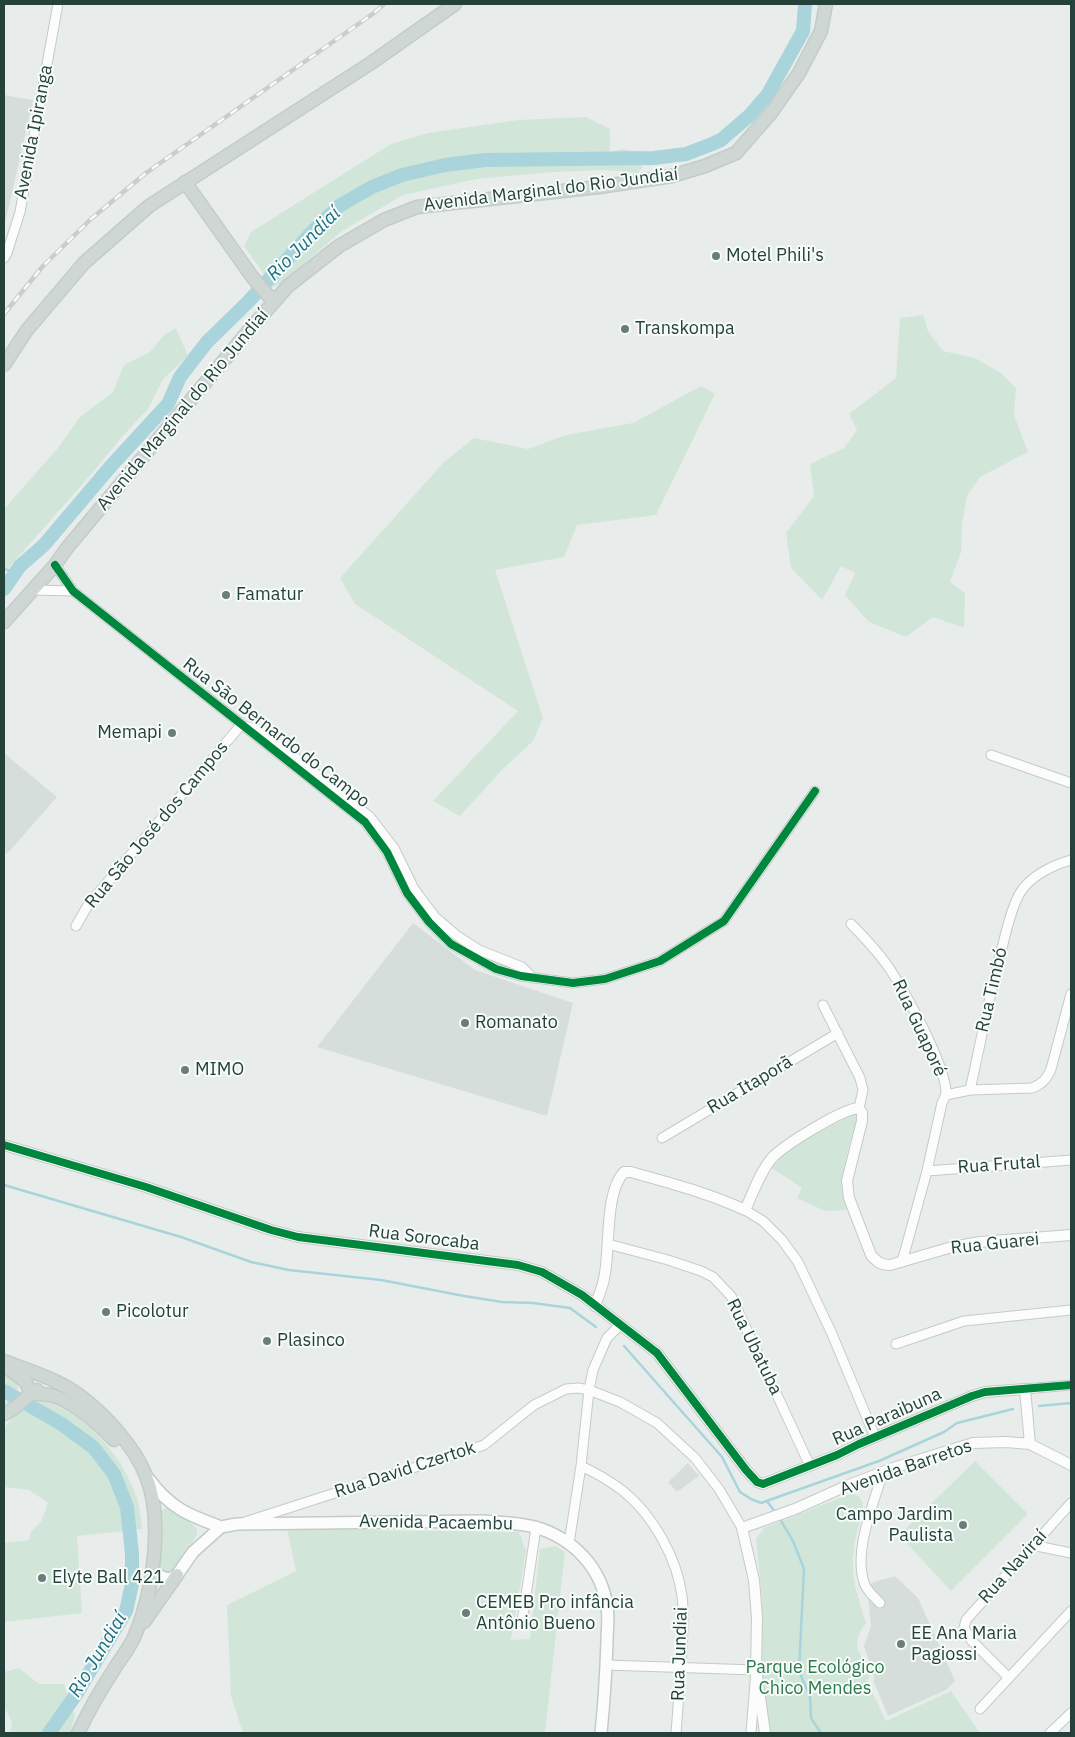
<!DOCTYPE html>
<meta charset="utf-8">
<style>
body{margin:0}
#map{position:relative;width:1075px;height:1737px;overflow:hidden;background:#e8edeb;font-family:"IBM Plex Sans",sans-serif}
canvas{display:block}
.frame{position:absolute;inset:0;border:5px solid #24423a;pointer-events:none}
</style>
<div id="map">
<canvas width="1075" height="1737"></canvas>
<div class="frame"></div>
</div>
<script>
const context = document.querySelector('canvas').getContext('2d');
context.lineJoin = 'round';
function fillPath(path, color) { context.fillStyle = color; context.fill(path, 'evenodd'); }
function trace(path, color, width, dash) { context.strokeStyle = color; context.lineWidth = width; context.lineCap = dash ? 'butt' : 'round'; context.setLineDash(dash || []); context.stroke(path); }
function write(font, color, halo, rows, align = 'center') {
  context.font = font + ' "IBM Plex Sans",sans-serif'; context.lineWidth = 4; context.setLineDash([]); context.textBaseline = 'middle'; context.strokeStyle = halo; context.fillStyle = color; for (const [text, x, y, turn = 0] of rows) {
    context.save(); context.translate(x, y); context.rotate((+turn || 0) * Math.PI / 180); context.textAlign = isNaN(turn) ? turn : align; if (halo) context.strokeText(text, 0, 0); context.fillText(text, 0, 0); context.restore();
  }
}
const built = new Path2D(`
 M 4,95 L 33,100 L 4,228 Z
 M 4,753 L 57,797 L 7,854 L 4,851 Z
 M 413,923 L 475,970 L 573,1003 L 547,1116 L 317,1047 Z
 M 688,1463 L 699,1476 L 677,1492 L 668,1482 Z
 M 895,1576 L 918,1598 L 955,1681 L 946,1690 L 888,1716 L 874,1682 L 874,1676 L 864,1646 L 871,1626 L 867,1587 L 874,1582 Z`);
const green = new Path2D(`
 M 586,117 L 610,129 L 610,152 L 623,149 L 638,152 L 642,168 L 638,173 L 606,170 L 553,172 L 476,179 L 403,195 L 342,231 L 280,284 L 273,287 L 244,246 L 251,232 L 391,144 L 428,133 L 518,120 Z
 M 923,315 L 928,331 L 943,351 L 975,358 L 1001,373 L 1016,388 L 1014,415 L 1028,452 L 980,477 L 967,496 L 962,524 L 961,552 L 950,582 L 965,593 L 964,628 L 933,617 L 906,637 L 869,622 L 845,595 L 855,573 L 841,566 L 822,600 L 791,568 L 786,533 L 814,496 L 810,464 L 844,448 L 857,430 L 849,414 L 896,378 L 900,318 Z
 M 176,328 L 188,356 L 163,379 L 148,409 L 121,438 L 94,471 L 4,573 L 4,509 L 57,449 L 80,417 L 113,392 L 124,365 L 150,352 L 164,335 Z
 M 701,386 L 715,394 L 656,515 L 577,525 L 564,557 L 495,570 L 543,718 L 533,741 L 502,770 L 460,816 L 433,801 L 518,711 L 355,604 L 340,578 L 444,462 L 474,438 L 528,449 L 566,435 L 633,423 Z
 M 855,1113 L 858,1118 L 848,1149 L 842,1180 L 847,1210 L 825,1211 L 797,1198 L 802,1188 L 772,1168 L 785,1153 L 812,1136 Z
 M 4,1373 L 19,1383 L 14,1405 L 4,1408 Z
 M 38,1400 C 84,1409 122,1455 137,1498 C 140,1508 141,1519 142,1529 L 77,1536 L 82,1613 L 4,1622 L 4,1543 L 29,1540 L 31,1532 L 41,1522 L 48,1503 L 29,1490 L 4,1487 L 4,1428 L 12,1418 Z
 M 975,1461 L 1028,1514 L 951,1591 L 899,1535 Z
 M 850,1494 C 857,1494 862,1498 863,1505 C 864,1514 860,1523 857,1531 C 855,1541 853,1552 853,1562 C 852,1582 860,1604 866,1623 C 849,1645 860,1652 871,1674 L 867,1681 L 886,1721 L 951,1691 L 980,1733 L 771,1733 L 764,1705 L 762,1672 L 762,1598 L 756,1539 L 764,1528 Z
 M 166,1508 L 191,1523 L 197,1529 L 197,1535 L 170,1574 L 157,1571 L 159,1512 Z
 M 287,1529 L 519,1532 L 526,1551 L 511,1640 L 530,1639 L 540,1549 L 556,1546 L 565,1552 L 545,1733 L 243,1733 L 231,1696 L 227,1605 L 296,1571 Z
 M 19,1668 L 39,1684 L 64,1684 L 75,1716 L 70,1733 L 10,1733 L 12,1722 L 4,1707 L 4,1672 Z`);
const stream = new Path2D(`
 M 4,569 L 16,572
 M 4,1185 L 181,1237 L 251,1262 L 289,1270 L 381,1280 L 464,1296 L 502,1302 L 533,1303 L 570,1308 L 596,1327
 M 624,1346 L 722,1457 L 740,1492 L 751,1499 L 761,1503 L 879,1461 L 944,1432 L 957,1423 L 1013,1409
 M 1039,1406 L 1071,1403
 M 767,1501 L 775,1512
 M 780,1519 L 793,1541 L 804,1569 L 799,1671 L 810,1697 L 811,1718 L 821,1733`);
const river = new Path2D(`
 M 4,589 L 20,566 L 44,545 L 111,466 L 168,404 L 180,377 L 207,342 L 248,302 L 313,231 L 339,206 L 372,187 L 402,175 L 445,165 L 485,160 L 654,158 L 686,154 L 712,144 L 721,140 L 750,115 L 768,94 L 803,31 L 805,4
 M 4,1391 L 60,1423 L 93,1447 L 114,1474 L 127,1507 L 132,1554 L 132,1584 L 126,1611 L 77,1693 L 49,1733`);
const minor = new Path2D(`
 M 4,258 L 7,253 L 20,212 L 58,4
 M 55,565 L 73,591 L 365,822 L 387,852 L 407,893 L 429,922 L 451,944 L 496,969 L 521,976 L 573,983 L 605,979 L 660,961 L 724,921 L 815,791
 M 32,590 L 73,591
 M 244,726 L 261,730 L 370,817 L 394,848 L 414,889 L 435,917 L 456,935 L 479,950 L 522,967 L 533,978
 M 991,755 L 1071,783
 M 851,924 C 866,939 882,956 893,974 C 909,999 945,1065 946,1092 C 946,1096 944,1099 942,1103 L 927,1171 L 902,1262
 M 76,926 L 88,905 L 241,725
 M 823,1005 L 860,1078 L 863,1090 L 859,1108
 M 970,1090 C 981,1041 990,992 1003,944 C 1007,928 1012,906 1020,893 C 1030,876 1053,865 1071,860
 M 946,1095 L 970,1090 L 1032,1088 C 1042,1084 1047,1079 1051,1069 L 1071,994
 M 662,1138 L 838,1033
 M 927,1171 L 1071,1160
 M 745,1210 L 763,1221 L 782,1240 L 798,1262 L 832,1334 L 875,1437
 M 608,1244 L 668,1260 L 701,1271 L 713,1277 L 731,1296 L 810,1466
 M 896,1344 L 964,1321 L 1071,1310
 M 1025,1389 L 1071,1385
 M 581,1466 C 596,1473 610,1481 623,1491 C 653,1515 677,1558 682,1596 C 685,1619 682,1642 681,1665 C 679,1687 678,1710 676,1733
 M 245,1522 L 484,1445 L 534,1405 L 566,1389 L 578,1388 L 589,1390 L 620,1402 L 657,1423 L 695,1458 L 719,1489 L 742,1528
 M 569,1543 L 581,1466 L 589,1390 L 593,1370 L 607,1338 L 620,1325
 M 1032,1545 L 1071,1553
 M 880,1603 C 875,1598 868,1592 865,1585 C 852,1553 874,1503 883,1472
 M 522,1622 L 536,1528
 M 606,1665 L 756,1670 L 751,1733
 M 1009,1678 L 971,1640 L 964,1628 L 966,1620 L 1071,1503
 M 980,1709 L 1071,1611
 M 1050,1733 L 1071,1713`);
const tertiary = new Path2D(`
 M 4,1145 L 146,1187 L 271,1230 L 298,1237 L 518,1265 L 542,1272 L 582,1295 L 657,1353 L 746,1470 L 757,1482 L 763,1484 L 837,1455 L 859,1444 L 972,1396 L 985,1392 L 1025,1389 L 1030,1444
 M 595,1306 C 599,1295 604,1284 605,1273 C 610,1245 605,1192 624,1172 L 631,1172 C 669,1183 709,1193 745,1210 C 753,1193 760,1172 772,1158 C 784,1145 842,1109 859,1108 L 862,1113 L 862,1121 L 847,1181 L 849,1198 L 871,1255 C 877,1262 881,1265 890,1265 L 952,1247 L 980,1242 L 1071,1235
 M 765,1733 L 756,1670 L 757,1618 L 754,1580 L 742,1528 L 795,1509 L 844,1487 L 893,1468 L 973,1443 L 1006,1442 L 1030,1444 L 1071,1465`);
const secondary = new Path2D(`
 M 148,1478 C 170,1508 188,1515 221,1527
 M 153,1572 L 164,1578 L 170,1579 L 177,1575 L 193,1552 L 221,1527 L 237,1524 L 482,1521 C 500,1522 518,1523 535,1527 C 573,1538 602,1568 607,1607 C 609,1618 607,1631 607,1642 C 606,1672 604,1703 601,1733`);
const primary = new Path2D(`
 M 185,182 L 253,278 L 274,302
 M 4,365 L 27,330 L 84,263 L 149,206 L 371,63 L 455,4
 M 4,622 L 55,565 L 67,548 L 251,328 L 288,286 L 339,246 L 384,220 L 417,207 L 599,187 L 672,176 L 705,166 L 736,153 L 771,113 L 799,73 L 821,31 L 826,4
 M 4,1361 C 30,1371 57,1379 79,1395 C 105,1414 135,1447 146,1476 C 164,1520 153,1593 135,1635 C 130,1648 120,1659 113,1671 C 100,1691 88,1712 78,1733
 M 8,1368 L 26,1382 L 30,1393
 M 30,1393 C 36,1394 43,1394 50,1395 C 72,1400 99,1424 114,1440
 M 4,1414 C 18,1409 25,1396 37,1390
 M 144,1622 L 177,1575`);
const rail = new Path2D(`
 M 4,314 L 43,266 L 91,219 L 146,173 L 374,13 L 384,4`);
const cycleway = new Path2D(`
 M 55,565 L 73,591 L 365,822 L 387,852 L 407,893 L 429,922 L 451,944 L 496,969 L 521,976 L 573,983 L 605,979 L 660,961 L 724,921 L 815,791
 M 4,1145 L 146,1187 L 271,1230 L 298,1237 L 518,1265 L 542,1272 L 582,1295 L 657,1353 L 746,1470 L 757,1482 L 763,1484 L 837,1455 L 859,1444 L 972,1396 L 985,1392 L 1071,1385`);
const markers = [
 [716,256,5,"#697e78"],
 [625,329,5,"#697e78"],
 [226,595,5,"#697e78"],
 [172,733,5,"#697e78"],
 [465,1023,5,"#697e78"],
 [185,1070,5,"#697e78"],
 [106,1312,5,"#697e78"],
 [267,1341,5,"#697e78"],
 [963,1525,5,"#697e78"],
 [42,1578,5,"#697e78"],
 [466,1613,5,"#697e78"],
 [901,1644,5,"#697e78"]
];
const streetNames = [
 ["Avenida Ipiranga",34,132,-79],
 ["Avenida Marginal do Rio Jundiaí",551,190,-7],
 ["Avenida Marginal do Rio Jundiaí",183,410,-50],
 ["Rua São Bernardo do Campo",276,733,38],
 ["Rua São José dos Campos",157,825,-50],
 ["Rua Timbó",992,990,-77],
 ["Rua Guaporé",919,1028,65],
 ["Rua Itaporã",750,1085,-31],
 ["Rua Frutal",999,1165,-4],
 ["Rua Sorocaba",424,1238,7],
 ["Rua Guarei",995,1244,-6],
 ["Rua Ubatuba",754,1347,64],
 ["Rua Paraibuna",887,1417,-24],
 ["Avenida Barretos",906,1468,-19],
 ["Rua David Czertok",405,1470,-18],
 ["Avenida Pacaembu",436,1523,1],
 ["Rua Naviraí",1013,1567,-48],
 ["Rua Jundiai",680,1654,-88]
];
const poiNames = [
 ["Motel Phili's",726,256],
 ["Transkompa",635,329],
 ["Famatur",236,595],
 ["Memapi",162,733,"right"],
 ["Romanato",475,1023],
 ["MIMO",195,1070],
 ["Picolotur",116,1312],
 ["Plasinco",277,1341],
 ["Campo Jardim",953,1515,"right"],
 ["Paulista",953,1536,"right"],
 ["Elyte Ball 421",52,1578],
 ["CEMEB Pro infância",476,1603],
 ["Antônio Bueno",476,1624],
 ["EE Ana Maria",911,1634],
 ["Pagiossi",911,1655]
];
const parkNames = [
 ["Parque Ecológico",815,1668],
 ["Chico Mendes",815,1689]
];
const waterNames = [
 ["Rio Jundiaí",304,244,-45],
 ["Rio Jundiaí",98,1655,-59]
];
fillPath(built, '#d6dedb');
fillPath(green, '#d1e6d8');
trace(stream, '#a9d4db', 2.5);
trace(river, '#a9d4db', 14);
trace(minor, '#c5cac8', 11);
trace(tertiary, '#c5cac8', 12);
trace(secondary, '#c3cbc8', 14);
trace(primary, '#c3ccc9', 15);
trace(minor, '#fcfcfc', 9);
trace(tertiary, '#fcfcfc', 10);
trace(secondary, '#fcfcfc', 11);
trace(primary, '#cfd7d5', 12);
trace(rail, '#c9cdcc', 4.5);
trace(rail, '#f7fbf9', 2.5, [8]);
trace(cycleway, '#00873e', 8);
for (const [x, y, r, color] of markers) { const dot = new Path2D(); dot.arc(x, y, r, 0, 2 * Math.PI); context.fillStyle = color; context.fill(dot); trace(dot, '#f7fbf9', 2); }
write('18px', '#24423a', '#f7fbf9', streetNames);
write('18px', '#24423a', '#f7fbf9', poiNames, 'left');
write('18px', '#2d7a4b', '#f7fbf9', parkNames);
write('italic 19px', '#1c6f80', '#f7fbf9', waterNames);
</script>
